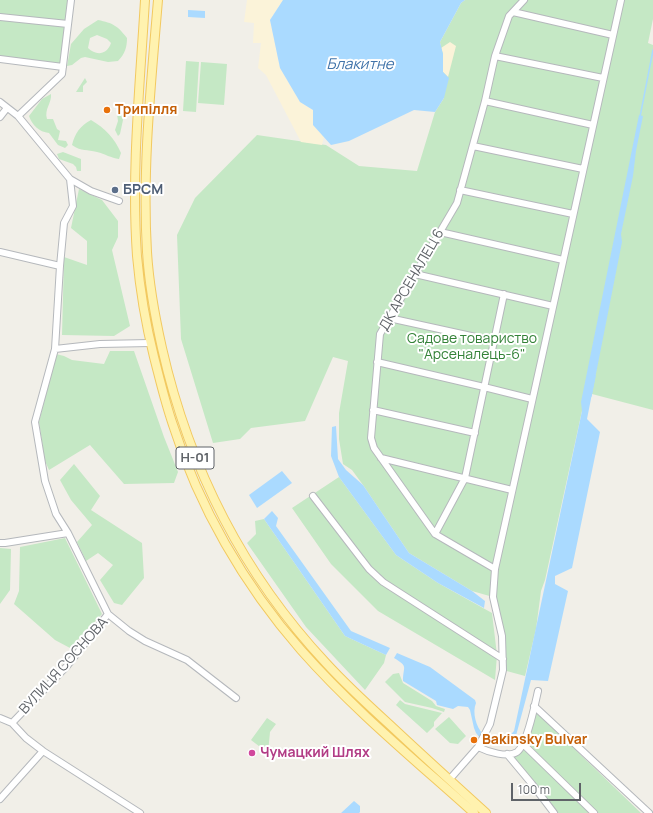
<!DOCTYPE html>
<meta charset="utf-8">
<style>
body{margin:0}
#map{position:relative;width:653px;height:813px;overflow:hidden;background:#f1efe8;font-family:Manrope,sans-serif}
canvas{display:block}
.scale{position:absolute;left:511px;top:783px;width:70px;height:18px;box-sizing:border-box;border:2px solid #5f6368;border-top:0;padding-left:5px;font-size:12px;line-height:14px;white-space:nowrap;color:#5f6368;-webkit-text-stroke:3px #fff;paint-order:stroke}
</style>
<div id="map">
<canvas width="653" height="813"></canvas>
<div class="scale">100 m</div>
</div>
<script>
const context = document.querySelector('canvas').getContext('2d');
context.lineJoin = 'round';
function fillPath(path, color) { context.fillStyle = color; context.fill(path, 'evenodd'); }
function trace(path, color, width, dash) { context.strokeStyle = color; context.lineWidth = width; context.lineCap = dash ? 'butt' : 'round'; context.setLineDash(dash || []); context.stroke(path); }
function write(font, color, halo, rows, align = 'center') {
  context.font = font + ' Manrope,sans-serif'; context.lineWidth = 4; context.setLineDash([]); context.textBaseline = 'middle'; context.strokeStyle = halo; context.fillStyle = color; for (const [text, x, y, turn = 0] of rows) {
    context.save(); context.translate(x, y); context.rotate((+turn || 0) * Math.PI / 180); context.textAlign = isNaN(turn) ? turn : align; if (halo) context.strokeText(text, 0, 0); context.fillText(text, 0, 0); context.restore();
  }
}
const green = new Path2D(`
 M 0,0 L 71,0 L 63,67 L 0,59 Z
 M 465,0 L 653,0 L 653,19 L 648,43 L 653,45 L 653,410 L 592,394 L 582,411 L 545,580 L 541,591 L 536,629 L 525,676 L 503,670 L 502,636 L 493,597 L 472,591 L 409,553 L 363,485 L 352,470 L 343,464 L 339,439 L 339,413 L 348,361 L 333,357 L 305,421 L 251,428 L 240,439 L 213,443 L 181,339 L 177,235 L 195,198 L 257,135 L 326,145 L 359,166 L 417,171 L 435,112 L 444,98 L 441,48 L 440,42 L 461,3 Z
 M 98,20 C 113,23 118,26 127,38 C 127,47 125,54 118,61 L 108,62 L 85,57 L 81,58 L 72,65 L 67,66 L 71,44 L 84,29 ZM 97,35 L 107,39 L 111,43 C 107,55 96,56 88,48 L 90,38 Z
 M 186,61 L 199,62 L 196,112 L 183,111 Z
 M 201,62 L 227,64 L 224,105 L 198,103 Z
 M 85,78 L 87,82 L 83,86 L 83,92 L 76,92 Z
 M 51,94 C 52,103 44,109 47,119 L 53,119 L 57,129 L 60,131 L 58,140 L 66,141 L 68,145 L 65,148 L 58,145 L 49,133 C 39,132 32,125 29,116 L 42,99 Z
 M 121,113 L 123,120 L 120,134 L 118,136 L 115,130 L 118,121 L 117,114 Z
 M 91,120 C 105,128 115,139 121,153 L 119,159 C 111,158 105,154 97,152 C 87,149 82,152 72,145 C 75,133 80,126 91,120 Z
 M 63,152 L 81,159 L 81,171 L 77,171 L 76,167 L 73,164 L 59,159 L 57,154 Z
 M 79,189 L 102,200 L 118,221 L 118,237 L 112,250 L 130,326 L 114,336 L 62,335 L 64,257 L 87,265 L 87,241 L 71,228 Z
 M 110,351 L 134,351 L 164,437 L 178,472 L 174,483 L 124,484 L 90,445 L 49,470 L 45,461 L 39,422 L 56,354 L 64,356 L 72,360 L 104,364 Z
 M 74,464 L 100,496 L 91,510 L 142,543 L 144,578 L 122,605 L 114,603 L 100,580 L 113,565 L 98,553 L 86,561 L 77,542 L 92,525 L 71,500 L 60,480 Z
 M 339,477 L 396,555 L 438,583 L 492,613 L 497,655 L 495,680 L 378,611 L 331,564 L 292,508 Z
 M 264,519 L 345,636 L 386,655 L 384,663 L 365,690 L 306,627 L 247,543 L 256,534 L 255,521 Z
 M 65,538 L 102,614 L 70,648 L 55,640 L 14,604 L 19,591 L 20,547 Z
 M 0,548 L 11,549 L 10,590 L 0,604 Z
 M 399,673 L 403,683 L 432,701 L 436,706 L 445,709 L 444,712 L 432,708 L 405,702 L 385,682 L 393,674 Z
 M 400,700 L 405,704 L 442,713 L 434,722 L 434,726 L 427,733 L 396,705 Z
 M 533,709 L 641,813 L 553,813 L 510,758 L 524,744 Z
 M 449,717 L 466,736 L 458,744 L 450,743 L 435,729 Z
 M 267,718 L 276,724 L 270,732 L 268,753 L 251,740 Z`);
const sand = new Path2D(`
 M 247,0 L 283,0 L 270,20 L 280,68 L 300,102 L 313,110 L 313,125 L 324,136 L 322,145 L 301,142 L 266,75 L 258,68 L 261,43 L 253,43 L 254,23 L 244,22 Z
 M 450,42 L 456,46 L 448,77 L 443,72 L 443,54 L 441,48 Z`);
const water = new Path2D(`
 M 283,0 L 465,0 L 461,3 L 440,42 L 443,54 L 443,72 L 449,78 L 444,98 L 435,112 L 414,110 L 349,141 L 331,145 L 313,125 L 313,110 L 300,102 L 280,68 L 270,20 Z
 M 188,10 L 205,11 L 205,18 L 188,17 Z
 M 639,115 L 643,116 L 636,151 L 633,176 L 621,234 L 622,242 L 587,419 L 600,432 L 572,568 L 555,576 L 555,584 L 568,591 L 548,681 L 531,680 L 514,743 L 504,742 L 514,731 L 582,411 L 581,402 Z
 M 336,426 L 338,459 L 346,470 L 363,485 L 409,553 L 472,591 L 485,601 L 484,608 L 438,583 L 396,555 L 339,477 L 331,456 L 332,427 Z
 M 282,471 L 292,483 L 257,508 L 249,495 Z
 M 272,511 L 278,518 L 276,526 L 351,631 L 390,648 L 386,655 L 345,636 L 264,519 Z
 M 397,653 L 430,667 L 475,700 L 476,703 C 472,712 476,727 483,734 L 480,738 L 476,733 L 474,728 L 470,710 L 468,707 L 458,706 L 453,709 L 437,705 L 436,701 L 403,681 C 403,666 409,667 394,658 Z
 M 354,801 L 360,806 L 360,812 L 359,813 L 341,813 Z`);
const stream = new Path2D(`
 M 640,117 L 653,50
 M 591,396 L 595,376`);
const minor = new Path2D(`
 M 513,12 L 613,35
 M 0,17 L 68,24
 M 495,56 L 603,78
 M 0,59 L 63,67
 M 485,101 L 593,125
 M 0,102 L 18,116 L 70,179 L 91,191 L 119,201
 M 18,116 L 62,74 L 71,0
 M 0,117 L 7,108
 M 473,146 L 583,169
 M 460,190 L 573,214
 M 440,232 L 563,260
 M 0,252 L 60,266 L 55,349 L 35,422 L 45,481 L 56,514 L 68,533 L 108,614
 M 60,266 L 64,223 L 73,206 L 70,179
 M 415,274 L 553,306
 M 389,318 L 494,341
 M 55,349 L 100,344 L 150,343
 M 377,362 L 484,387 L 532,399
 M 373,410 L 475,433
 M 381,458 L 512,490
 M 313,496 L 369,569 L 383,582 L 503,659
 M 435,534 L 465,478 L 504,294
 M 0,543 L 5,543 L 68,533
 M 495,569 L 435,534 L 374,448 L 371,438 L 380,334 L 457,203 L 485,101 L 495,56 L 509,16 L 524,0
 M 534,706 L 649,813
 M 0,718 L 12,723 L 26,738 L 43,751 L 140,813
 M 12,723 L 67,666 L 108,614 L 129,631 L 145,641 L 187,660 L 236,698
 M 524,745 L 594,813
 M 478,747 C 488,752 508,758 517,752 C 527,745 535,704 538,691
 M 507,754 L 532,784 L 554,813
 M 449,780 L 478,747 L 490,724 L 503,670 L 502,636 L 493,597 L 495,569 L 621,0
 M 0,799 L 43,751`);
const major = new Path2D(`
 M 145,0 C 140,85 131,171 137,256 C 140,290 146,325 154,357 C 160,380 165,402 173,425 C 199,507 244,585 301,650 C 354,710 415,760 474,813
 M 158,0 C 151,84 142,168 147,252 C 149,284 155,317 162,348 C 189,467 243,574 326,663 C 346,685 368,705 390,725 C 422,755 454,784 486,813`);
const markers = [
 [107,110,4,"#e8710a"],
 [115,190,4,"#5c6f8a"],
 [474,740,4,"#e8710a"],
 [252,753,4,"#d1479c"]
];
const shields = [
 [195,458,38]
];
const shieldNames = [
 ["Н-01",195,458]
];
const foodNames = [
 ["Трипілля",115,110],
 ["Bakinsky Bulvar",482,740]
];
const serviceNames = [
 ["БРСМ",123,190]
];
const streetNames = [
 ["ДК АРСЕНАЛЕЦ 6",412,280,-60],
 ["ВУЛИЦЯ СОСНОВА",64,666,-48]
];
const parkNames = [
 ["Садове товариство",472,339],
 ["\"Арсеналець-6\"",472,355]
];
const hotelNames = [
 ["Чумацкий Шлях",260,753]
];
const waterNames = [
 ["Блакитне",360,65]
];
fillPath(green, '#c5e8c5');
fillPath(sand, '#fbf3d9');
fillPath(water, '#aadaff');
trace(stream, '#aadaff', 1.5);
trace(minor, '#b5b8bc', 8);
trace(major, '#f2c960', 10);
trace(minor, '#fff', 6);
trace(major, '#fff2af', 8);
for (const [x, y, r, color] of markers) { const dot = new Path2D(); dot.arc(x, y, r, 0, 2 * Math.PI); context.fillStyle = color; context.fill(dot); trace(dot, '#fff', 1.5); }
for (const [x, y, w] of shields) { const box = new Path2D(); box.roundRect(x - w / 2, y - 11, w, 22, 3); context.fillStyle = '#fff'; context.fill(box); trace(box, '#5f6368', 1); }
write('bold 13px', '#5f6368', null, shieldNames);
write('bold 14px', '#c56008', '#fff', foodNames, 'left');
write('bold 14px', '#4e5e75', '#fff', serviceNames, 'left');
write('14px', '#5f6368', '#fff', streetNames);
write('14px', '#348238', '#fff', parkNames);
write('bold 14px', '#b23c85', '#fff', hotelNames, 'left');
write('italic 15px', '#4174aa', '#fff', waterNames);
</script>
